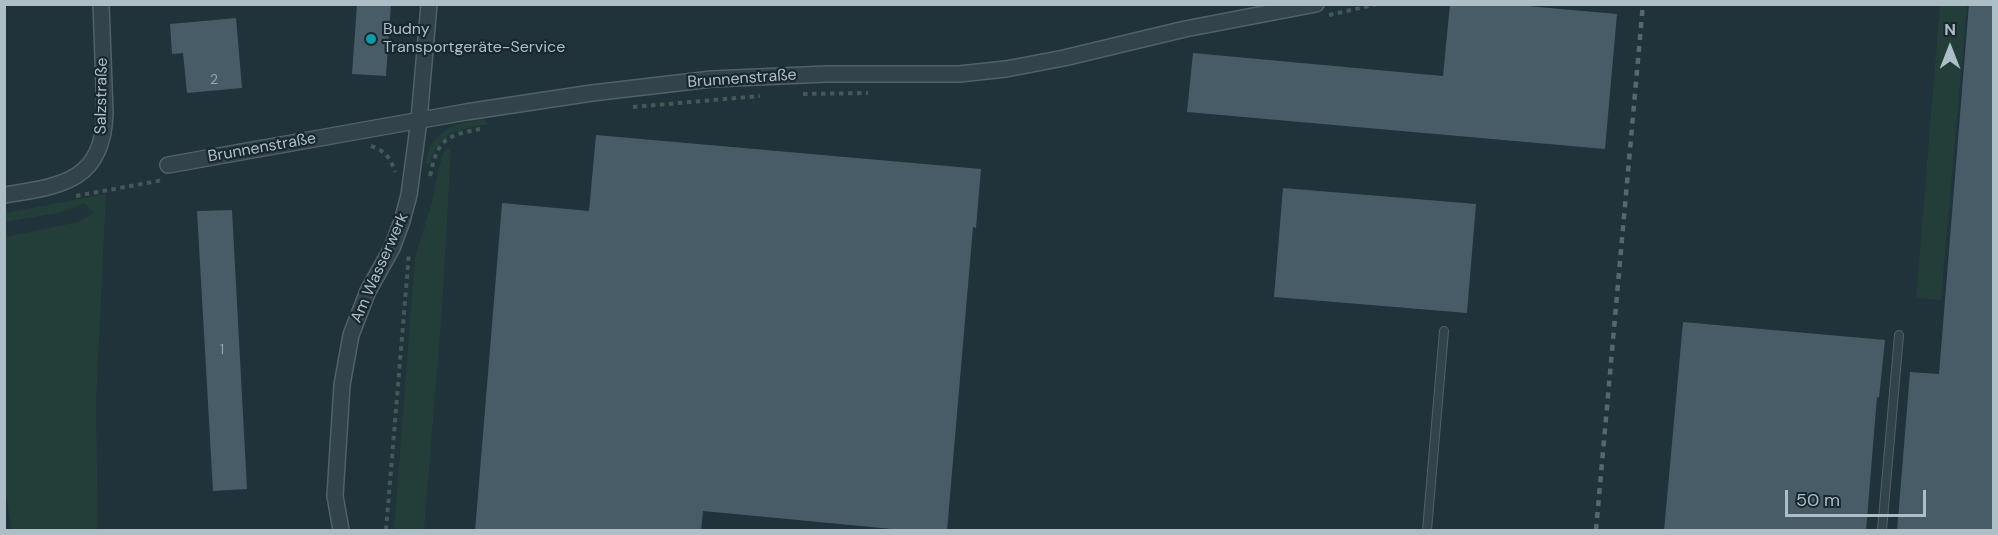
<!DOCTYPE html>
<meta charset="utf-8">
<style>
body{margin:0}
#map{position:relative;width:1998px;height:535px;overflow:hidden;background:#20323a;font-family:"DM Sans",sans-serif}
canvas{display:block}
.frame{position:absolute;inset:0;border:6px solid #aebec7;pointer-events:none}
.north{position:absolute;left:1920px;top:18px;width:60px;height:60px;-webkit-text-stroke:4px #19282f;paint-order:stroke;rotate:0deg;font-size:16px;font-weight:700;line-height:24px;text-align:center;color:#aebec7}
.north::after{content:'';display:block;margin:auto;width:21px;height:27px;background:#aebec7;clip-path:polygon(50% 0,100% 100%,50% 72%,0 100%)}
.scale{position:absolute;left:1785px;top:490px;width:141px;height:27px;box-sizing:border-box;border:3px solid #aebec7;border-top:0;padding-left:8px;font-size:18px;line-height:21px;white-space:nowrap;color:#aebec7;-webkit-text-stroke:4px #19282f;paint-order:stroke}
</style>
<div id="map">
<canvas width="1998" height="535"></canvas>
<div class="frame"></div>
<div class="north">N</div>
<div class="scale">50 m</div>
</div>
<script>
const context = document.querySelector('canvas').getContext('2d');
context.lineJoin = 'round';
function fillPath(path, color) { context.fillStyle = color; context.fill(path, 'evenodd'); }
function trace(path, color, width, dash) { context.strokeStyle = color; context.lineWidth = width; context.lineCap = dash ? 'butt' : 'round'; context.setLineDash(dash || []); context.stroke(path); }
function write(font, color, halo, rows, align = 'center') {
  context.font = font + ' "DM Sans",sans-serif'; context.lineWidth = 4.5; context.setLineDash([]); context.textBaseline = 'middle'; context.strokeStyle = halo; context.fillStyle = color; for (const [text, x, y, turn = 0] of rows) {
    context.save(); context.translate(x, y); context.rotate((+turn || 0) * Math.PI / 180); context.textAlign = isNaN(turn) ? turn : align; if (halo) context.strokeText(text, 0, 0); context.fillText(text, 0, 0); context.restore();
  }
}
const green = new Path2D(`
 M 1940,5 L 1967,5 L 1941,300 L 1916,298 Z
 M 483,119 L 489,124 C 462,129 437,132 430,164 L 425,163 C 432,130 452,124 483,119 Z
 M 451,148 L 442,310 L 424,530 L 394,530 L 415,257 L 432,202 L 439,167 L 444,151 Z
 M 106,194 L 96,403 L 98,530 L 12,530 L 4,485 L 5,237 L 78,222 L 94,213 L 84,203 L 63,212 L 5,222 L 5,213 Z`);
const building = new Path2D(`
 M 357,4 L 391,4 L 386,76 L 352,74 Z
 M 1450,4 L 1505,4 L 1617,14 L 1605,149 L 1187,112 L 1193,53 L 1443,76 Z
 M 1969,4 L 1994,4 L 1994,531 L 1897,531 L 1910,372 L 1939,374 Z
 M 236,18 L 242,88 L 187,93 L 183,53 L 172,54 L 170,24 Z
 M 596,135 L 981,169 L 976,228 L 973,227 L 947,531 L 913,531 L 703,511 L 701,531 L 475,531 L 502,203 L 589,211 Z
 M 1283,188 L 1476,204 L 1467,313 L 1274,297 Z
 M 232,210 L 247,489 L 213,491 L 197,211 Z
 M 1683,322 L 1885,340 L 1879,398 L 1877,397 L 1866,531 L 1664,531 Z`);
const path = new Path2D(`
 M 1329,15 L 1378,4
 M 803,94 L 868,93
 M 633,107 L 760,96
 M 371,146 C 386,151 391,159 395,172
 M 430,176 C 438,140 444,136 480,129
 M 76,196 L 163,180
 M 386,530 L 409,253`);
const lane = new Path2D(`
 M 1427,530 L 1444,331
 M 1882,530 L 1899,335`);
const street = new Path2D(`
 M 168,165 L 466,112 L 592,93 L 712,79 L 827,74 L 959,74 L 1006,69 L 1064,58 L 1185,29 L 1316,4
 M 4,195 C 61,186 103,182 105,113 L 101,4
 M 341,530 L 335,496 L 342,385 L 351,335 L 368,291 L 392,248 L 402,221 L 409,195 L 419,120 L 429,4`);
const rail = new Path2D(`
 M 1596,530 L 1643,4`);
const markers = [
 [371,39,6,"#0f9aa8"]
];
const numberNames = [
 ["2",214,80],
 ["1",222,350]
];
const poiNames = [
 ["Budny",383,30],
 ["Transportgeräte-Service",383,48]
];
const streetNames = [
 ["Brunnenstraße",742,79,-4],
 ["Salzstraße",102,96,-89],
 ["Brunnenstraße",262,148,-10],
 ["Am Wasserwerk",380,268,-66]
];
fillPath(green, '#233d39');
fillPath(building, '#485c67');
trace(lane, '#516168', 10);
trace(street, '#516168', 18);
trace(path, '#415a56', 4, [4.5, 4.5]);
trace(lane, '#33434b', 8);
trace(street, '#33434b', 15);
trace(rail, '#556872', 4.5, [6, 6]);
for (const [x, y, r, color] of markers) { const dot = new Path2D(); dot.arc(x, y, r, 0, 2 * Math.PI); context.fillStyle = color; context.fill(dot); trace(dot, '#19282f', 2); }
write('14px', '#94a6af', null, numberNames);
write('16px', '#aebec7', '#19282f', poiNames, 'left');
write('16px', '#aebec7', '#19282f', streetNames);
</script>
